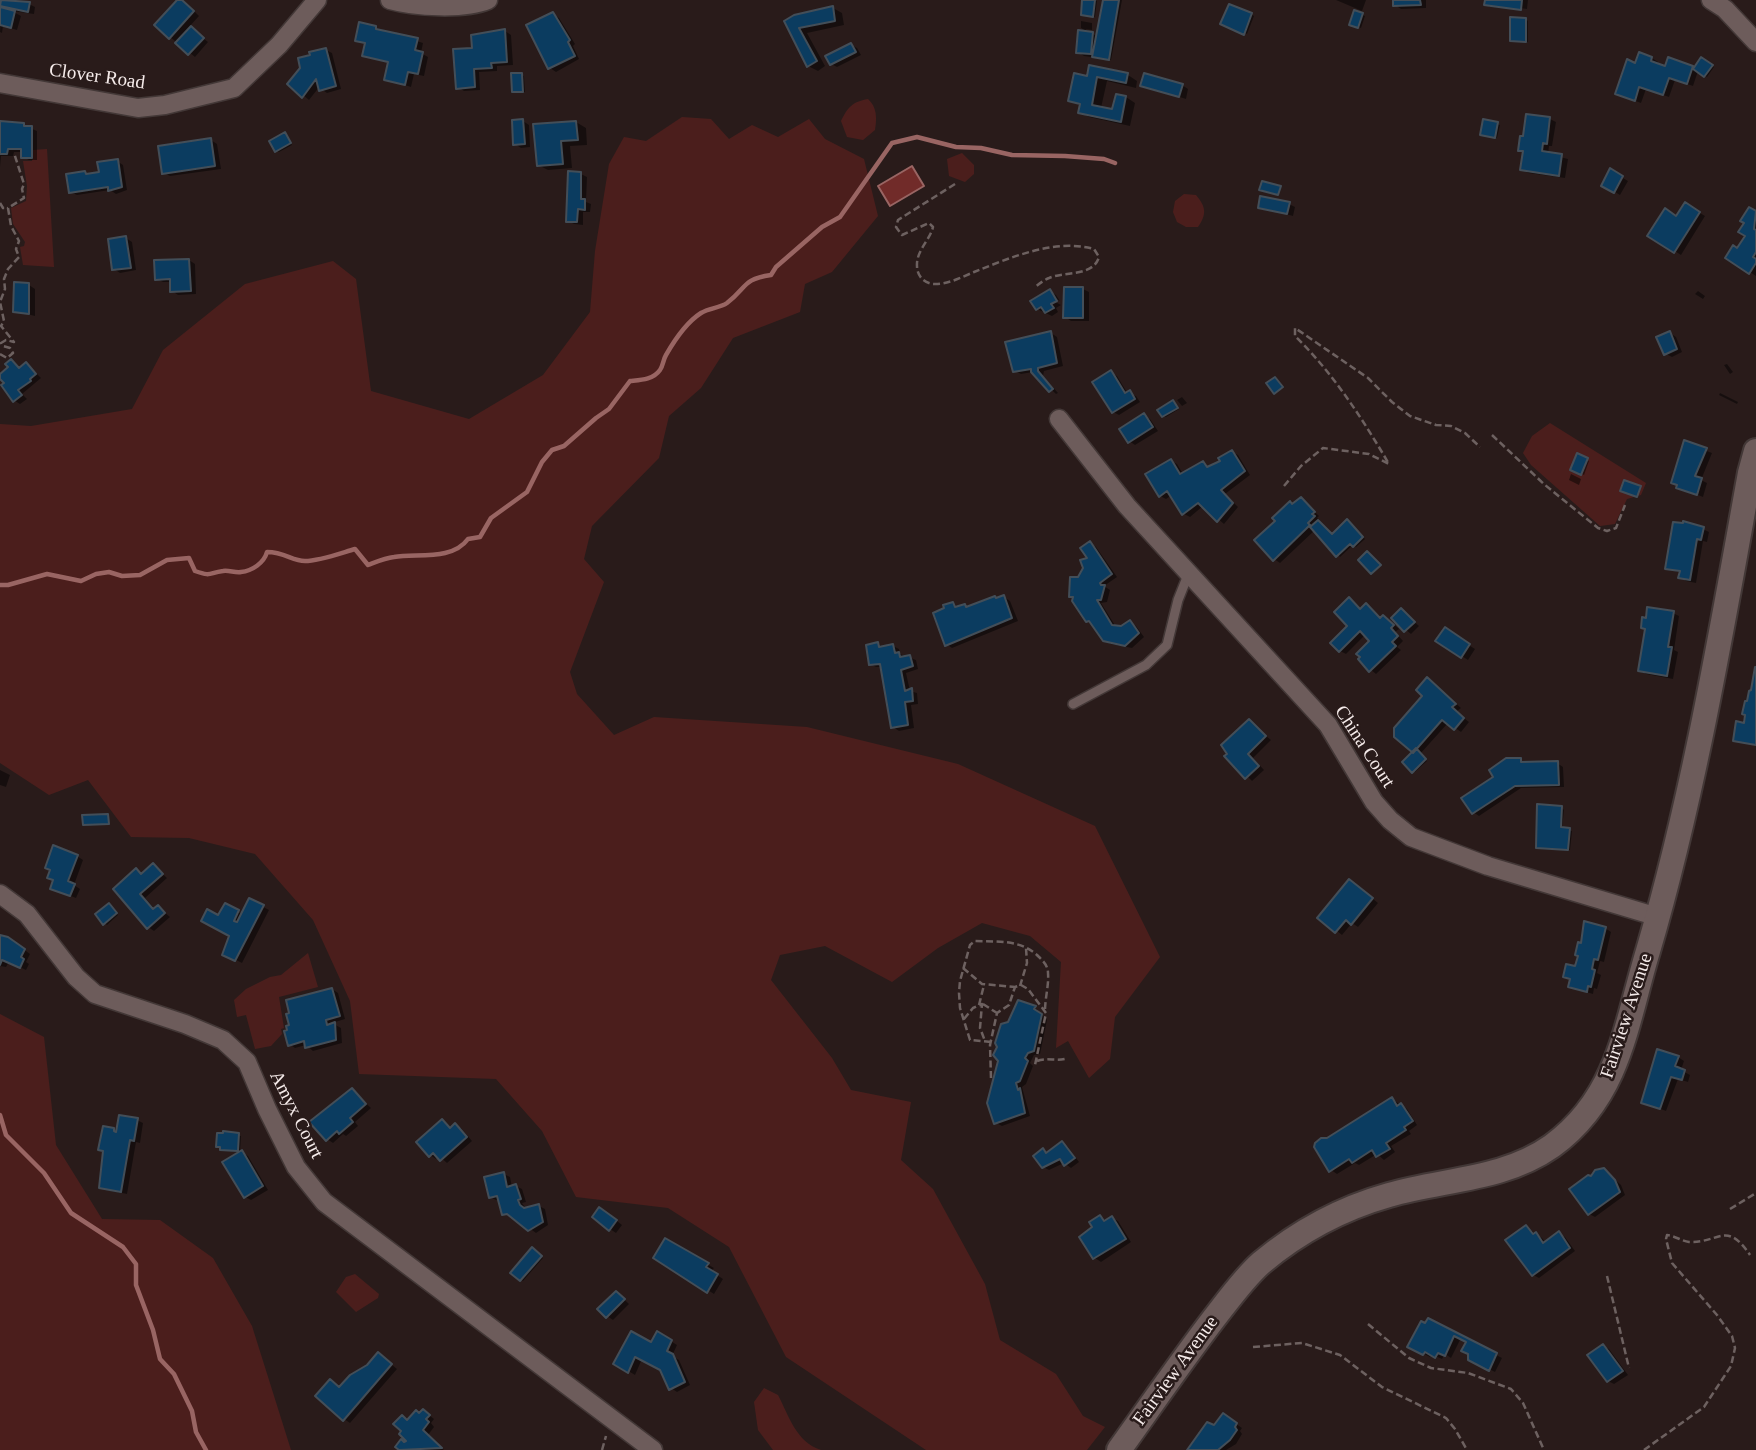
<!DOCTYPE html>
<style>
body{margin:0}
canvas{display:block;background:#291b1a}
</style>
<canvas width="1756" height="1450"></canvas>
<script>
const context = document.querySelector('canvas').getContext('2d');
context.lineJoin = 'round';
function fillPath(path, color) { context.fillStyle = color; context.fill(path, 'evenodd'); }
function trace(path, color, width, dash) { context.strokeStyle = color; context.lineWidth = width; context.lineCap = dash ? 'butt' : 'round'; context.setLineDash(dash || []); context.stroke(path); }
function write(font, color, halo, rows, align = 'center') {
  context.font = font + ' "Times New Roman",serif'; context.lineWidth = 5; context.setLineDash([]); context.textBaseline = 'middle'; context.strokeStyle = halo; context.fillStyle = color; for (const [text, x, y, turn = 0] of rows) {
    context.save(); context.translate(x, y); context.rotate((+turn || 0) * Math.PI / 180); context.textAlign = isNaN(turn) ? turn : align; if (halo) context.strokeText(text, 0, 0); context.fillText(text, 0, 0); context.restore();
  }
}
const green = new Path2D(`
 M 868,99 C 877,107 877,118 875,130 L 863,140 L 847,137 L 841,121 C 848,107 852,102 868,99 Z
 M 682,117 L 711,119 L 729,139 L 752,125 L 778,137 L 809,119 L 825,139 L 864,159 L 878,216 L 832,272 L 805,284 L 800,312 L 733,338 L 701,388 L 669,416 L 659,458 L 592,526 L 584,559 L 604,582 L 570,672 L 577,694 L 614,735 L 654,717 L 807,727 L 958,764 L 1095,826 L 1160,957 L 1115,1017 L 1110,1059 L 1089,1078 L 1068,1041 L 1056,1048 L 1061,962 L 1030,936 L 982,923 L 938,948 L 892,982 L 825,946 L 780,955 L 771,980 L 832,1058 L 851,1090 L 911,1102 L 901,1160 L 933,1189 L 985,1284 L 1000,1340 L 1056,1374 L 1083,1416 L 1105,1427 L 1087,1450 L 926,1450 L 786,1357 L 729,1247 L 668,1208 L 576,1197 L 542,1131 L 496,1079 L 359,1074 L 350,1001 L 313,920 L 255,854 L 189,838 L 131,837 L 88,780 L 49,795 L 0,763 L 0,424 L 31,426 L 132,409 L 163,350 L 245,284 L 333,261 L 356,279 L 371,391 L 469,419 L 543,375 L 590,312 L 595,251 L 609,164 L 624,137 L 646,141 Z
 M 47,149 L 54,267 L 23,265 L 20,247 L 24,246 L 25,242 L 13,224 L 11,208 L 26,201 L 27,186 L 23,161 L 32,161 L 33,150 Z
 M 962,153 L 974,165 L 974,174 L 965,182 L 949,176 L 947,159 Z
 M 1184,194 L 1196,195 C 1206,207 1207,214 1198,227 L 1186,227 L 1177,222 L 1173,212 L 1175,201 Z
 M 1550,423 L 1646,483 L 1641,495 L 1627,499 L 1615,524 L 1600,526 L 1531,465 L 1523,453 L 1532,436 Z
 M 308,953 L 318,987 L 279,997 L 284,1028 L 281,1029 L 282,1034 L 271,1046 L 255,1049 L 246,1015 L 237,1017 L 234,1000 L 246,989 L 270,977 L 281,975 Z
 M 0,1014 L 44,1037 L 56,1145 L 102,1219 L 160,1220 L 213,1258 L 252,1326 L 291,1450 L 0,1450 Z
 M 355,1274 L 379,1294 L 378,1298 L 356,1312 L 336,1292 L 346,1277 Z
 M 764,1388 L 778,1395 C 789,1416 796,1442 821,1450 L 773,1450 L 758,1430 L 754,1402 Z`);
const water = new Path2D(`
 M 912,166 L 924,186 L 890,206 L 878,186 Z`);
const shadow = new Path2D(`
 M 2,0 L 29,4 L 35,7 L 34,14 L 12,11 L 21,16 L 17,30 L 3,26 L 2,33 L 0,32 Z
 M 1083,0 L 1097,1 L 1095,17 L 1083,14 Z
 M 1105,0 L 1122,0 L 1111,60 L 1084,56 L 1078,52 L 1090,33 L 1081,28 L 1081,21 L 1092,23 L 1092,30 L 1085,29 L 1098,37 Z
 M 1336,0 L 1366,0 L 1362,11 Z
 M 1395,0 L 1426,0 L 1426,8 L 1401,9 L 1395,5 Z
 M 1487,0 L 1528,0 L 1527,9 L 1490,4 L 1490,7 L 1486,4 Z
 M 186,3 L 199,16 L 189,27 L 208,42 L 195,57 L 170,37 Z
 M 833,8 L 842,13 L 844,25 L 807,33 L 825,66 L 818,71 L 808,66 L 786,21 Z
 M 1355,12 L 1365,16 L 1361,28 L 1351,24 Z
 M 553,14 L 559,18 L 575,44 L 573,46 L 579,59 L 556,72 L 550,68 Z
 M 1251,14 L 1254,16 L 1247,34 L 1223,24 Z
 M 1526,19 L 1528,21 L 1528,42 L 1511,40 Z
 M 376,28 L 423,43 L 421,53 L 428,57 L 424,76 L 414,74 L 411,87 L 386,79 L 390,63 L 364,55 L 367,44 L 357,40 Z
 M 505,31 L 511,35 L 513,65 L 497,66 L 497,71 L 479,72 L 480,90 L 464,91 L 458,87 L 474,49 Z
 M 851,45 L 857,48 L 861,55 L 837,67 L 831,64 Z
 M 326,50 L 332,53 L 341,89 L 327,93 L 321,89 L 320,86 L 309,100 L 290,84 Z
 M 1640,54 L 1652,58 L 1658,62 L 1657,65 L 1666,68 L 1695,69 L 1702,59 L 1714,67 L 1707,77 L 1698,71 L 1693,86 L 1675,80 L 1669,97 L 1646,89 L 1641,103 L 1617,94 L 1636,65 Z
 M 1091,67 L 1128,75 L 1137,81 L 1136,88 L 1107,81 L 1101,108 L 1114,111 L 1126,97 L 1135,103 L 1130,126 L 1089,117 L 1080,112 L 1081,106 L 1070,100 L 1089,78 Z
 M 522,75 L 524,76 L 525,92 L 516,92 L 513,91 Z
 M 1142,85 L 1182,85 L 1188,89 L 1186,99 Z
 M 1550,119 L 1556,122 L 1552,146 L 1549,146 L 1548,154 L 1568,159 L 1565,178 L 1528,173 L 1522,169 L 1525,152 L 1520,150 Z
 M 523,121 L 529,125 L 530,147 L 521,148 L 515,144 Z
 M 1484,121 L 1500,125 L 1497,138 L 1484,136 Z
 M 576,122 L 586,128 L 587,145 L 570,146 L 572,168 L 548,170 L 538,165 Z
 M 0,123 L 23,125 L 37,131 L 37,160 L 29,160 L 23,157 L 23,152 L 14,152 L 13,156 L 1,156 L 0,167 Z
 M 287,136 L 292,145 L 279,152 L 277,151 Z
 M 211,140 L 217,144 L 221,169 L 170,176 L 164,173 Z
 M 117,161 L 123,165 L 127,190 L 116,194 L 110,190 L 77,195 L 70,192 Z
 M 1611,171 L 1628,181 L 1620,195 L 1603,185 Z
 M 581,174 L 587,177 L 586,202 L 591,204 L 590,212 L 583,212 L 583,225 L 574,224 L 568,221 Z
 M 1289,204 L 1295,207 L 1293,216 L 1260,207 Z
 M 1685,204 L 1705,216 L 1681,255 L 1650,235 L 1677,218 Z
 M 1750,209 L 1756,213 L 1756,276 L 1727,257 L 1738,250 L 1747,236 Z
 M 126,238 L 132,242 L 136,270 L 120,273 L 114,269 Z
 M 189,260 L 195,264 L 196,294 L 178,295 L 172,291 L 172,282 L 163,282 L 157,279 Z
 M 29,285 L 35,289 L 35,316 L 14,311 Z
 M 1083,289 L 1089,292 L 1089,321 L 1071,321 L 1065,317 Z
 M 1050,291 L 1056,295 L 1060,301 L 1050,295 L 1048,298 L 1061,305 L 1056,308 L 1058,312 L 1052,316 L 1037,309 Z
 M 1698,291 L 1705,296 L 1703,299 L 1695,294 Z
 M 1051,333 L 1057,337 L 1063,366 L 1044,371 L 1043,376 L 1058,393 L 1056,394 L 1033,372 L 1021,374 L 1015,371 Z
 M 1670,333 L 1676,337 L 1682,352 L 1672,357 L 1666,354 Z
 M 11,361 L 21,369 L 27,364 L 41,378 L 22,394 L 27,399 L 20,404 L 15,401 L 0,377 L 10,367 Z
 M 1727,364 L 1733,372 L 1730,374 L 1724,365 Z
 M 1111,373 L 1117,376 L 1128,394 L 1136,396 L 1140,402 L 1119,415 L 1113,412 Z
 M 1720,393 L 1738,402 L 1737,404 L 1719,395 Z
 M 1182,397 L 1187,403 L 1182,406 L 1177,400 Z
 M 1173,402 L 1179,409 L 1166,417 L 1163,416 Z
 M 1144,416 L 1150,419 L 1158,431 L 1135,445 L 1129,441 Z
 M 1685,443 L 1712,453 L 1701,480 L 1707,483 L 1703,497 L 1678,487 Z
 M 1232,452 L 1238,455 L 1250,475 L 1225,494 L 1238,507 L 1224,524 L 1203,506 L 1190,517 L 1184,514 L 1172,495 L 1166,499 L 1160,496 L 1171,461 L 1177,464 L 1183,474 L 1203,463 L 1210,468 L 1222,461 Z
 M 1578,456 L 1589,461 L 1584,475 L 1572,469 Z
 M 1571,474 L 1581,479 L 1579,485 L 1569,480 Z
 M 1301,499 L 1319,516 L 1317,518 L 1320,520 L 1318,522 L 1332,536 L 1349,523 L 1365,539 L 1356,547 L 1353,545 L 1340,557 L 1315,530 L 1280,563 L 1274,559 L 1294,506 Z
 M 1703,529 L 1709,532 L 1707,542 L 1703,541 L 1696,583 L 1686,581 L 1680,577 L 1681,573 L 1667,568 Z
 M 1090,543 L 1096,547 L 1117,577 L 1104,586 L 1110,590 L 1107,602 L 1101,603 L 1116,627 L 1122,628 L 1130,622 L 1136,626 L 1144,637 L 1132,648 L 1111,644 L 1104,640 L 1094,625 L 1087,621 L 1075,598 L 1071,596 L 1090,559 Z
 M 1004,597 L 1010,601 L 1018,621 L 952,648 L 946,644 L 953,604 L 960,607 L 965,606 L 968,608 Z
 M 1349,599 L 1362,610 L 1366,606 L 1382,619 L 1383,617 L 1389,620 L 1399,629 L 1395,632 L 1403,641 L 1397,647 L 1401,650 L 1376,674 L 1371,670 L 1372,641 L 1365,635 L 1346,654 L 1340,651 L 1350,626 Z
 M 1401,610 L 1419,626 L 1411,634 L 1406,630 Z
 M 1673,613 L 1679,616 L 1674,650 L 1678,652 L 1673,679 L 1646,674 L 1640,670 Z
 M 1445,630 L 1475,649 L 1468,660 L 1438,641 Z
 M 878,644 L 884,648 L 893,646 L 899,649 L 900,654 L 916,660 L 918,669 L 906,673 L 910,691 L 917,693 L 918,704 L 911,705 L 914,728 L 899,731 L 893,727 L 882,667 L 876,667 L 870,664 Z
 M 1433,683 L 1461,708 L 1456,712 L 1469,722 L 1461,732 L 1448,723 L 1420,754 L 1427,761 L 1415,772 L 1413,771 L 1415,753 L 1424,696 Z
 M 1249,722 L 1271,740 L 1253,758 L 1264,770 L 1252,781 L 1227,756 Z
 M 1520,760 L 1527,764 L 1557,763 L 1563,767 L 1564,787 L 1521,788 L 1479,816 L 1473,812 Z
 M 0,767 L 0,770 L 10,775 L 6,787 L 0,785 Z
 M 1562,808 L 1564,810 L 1562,829 L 1572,831 L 1570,850 L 1541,849 L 1538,847 Z
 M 77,856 L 83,860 L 74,885 L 80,889 L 76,898 L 58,891 Z
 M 153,865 L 167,878 L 145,898 L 155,909 L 158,907 L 170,917 L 154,931 L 148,927 L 115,890 L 137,870 L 143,874 Z
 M 1355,884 L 1378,903 L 1358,927 L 1352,923 L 1342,935 L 1319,917 Z
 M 250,900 L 269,910 L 242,963 L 224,954 L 231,936 L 219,917 L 226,905 L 243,915 Z
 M 111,906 L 118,915 L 107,925 L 104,923 Z
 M 1605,928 L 1611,932 L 1604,962 L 1600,961 L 1597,973 L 1601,975 L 1597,989 L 1594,988 L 1593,994 L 1576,989 L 1570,986 L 1571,980 L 1565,977 L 1577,968 L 1583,945 Z
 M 0,937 L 14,942 L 30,954 L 26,962 L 29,964 L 26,970 L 9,962 L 6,967 L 0,966 Z
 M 332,989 L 338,993 L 345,1019 L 332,1023 L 341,1028 L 342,1043 L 313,1051 L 306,1045 L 295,1048 L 289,1044 L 291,1026 Z
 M 1035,1008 L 1047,1020 L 1040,1054 L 1034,1055 L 1030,1063 L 1033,1066 L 1026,1084 L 1022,1087 L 1030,1116 L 1002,1126 L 996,1123 L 1009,1023 Z
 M 1678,1057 L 1684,1061 L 1681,1070 L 1690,1075 L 1688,1082 L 1678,1079 L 1666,1111 L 1643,1102 Z
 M 352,1090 L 371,1108 L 355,1122 L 358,1126 L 346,1136 L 343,1134 L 333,1143 L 327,1139 Z
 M 1392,1099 L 1407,1109 L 1417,1125 L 1409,1131 L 1411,1134 L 1391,1146 L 1395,1152 L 1384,1160 L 1377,1154 L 1359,1165 L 1355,1163 L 1337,1174 L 1331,1170 L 1328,1140 Z
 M 137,1120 L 143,1123 L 140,1143 L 136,1142 L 127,1194 L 107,1190 L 101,1187 L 113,1130 L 118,1132 Z
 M 442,1121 L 451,1128 L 455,1125 L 461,1128 L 472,1141 L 447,1163 L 439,1156 L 436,1159 L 430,1155 Z
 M 219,1134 L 241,1136 L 240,1152 L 225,1150 L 218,1146 Z
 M 1062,1143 L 1068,1147 L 1079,1162 L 1071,1168 L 1064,1163 L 1049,1170 L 1043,1167 L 1043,1150 L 1048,1153 Z
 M 242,1152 L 248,1156 L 268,1190 L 251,1200 L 245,1197 Z
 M 1603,1169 L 1621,1185 L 1625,1195 L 1595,1217 L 1589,1214 L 1591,1178 Z
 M 504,1174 L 510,1177 L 512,1187 L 516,1186 L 522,1189 L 526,1202 L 522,1203 L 526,1209 L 539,1206 L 545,1209 L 548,1225 L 536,1233 L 514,1217 L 504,1214 L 500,1199 L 496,1200 L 490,1197 Z
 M 606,1212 L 622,1225 L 616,1233 L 610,1229 Z
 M 1100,1217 L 1107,1221 L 1112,1218 L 1118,1221 L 1131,1242 L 1101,1262 L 1095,1258 L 1082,1237 L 1095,1227 Z
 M 1526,1227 L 1542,1238 L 1546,1243 L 1559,1234 L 1565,1237 L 1575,1251 L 1539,1278 L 1533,1275 Z
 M 666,1241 L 714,1268 L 711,1271 L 723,1279 L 714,1294 L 655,1257 Z
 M 535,1251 L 543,1258 L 523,1281 L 521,1280 Z
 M 617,1293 L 629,1304 L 613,1320 L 607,1316 Z
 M 1428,1320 L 1502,1358 L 1495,1372 L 1469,1359 L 1468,1342 L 1461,1338 L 1451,1358 L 1445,1354 L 1442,1359 L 1431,1354 L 1430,1357 L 1410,1347 Z
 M 658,1333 L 677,1345 L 672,1356 L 679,1360 L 690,1385 L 677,1392 L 671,1388 L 662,1369 L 642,1359 L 635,1375 L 615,1363 L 651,1344 Z
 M 1603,1346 L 1609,1349 L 1628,1375 L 1614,1384 L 1608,1381 Z
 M 379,1354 L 397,1369 L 350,1423 L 344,1419 L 340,1388 L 368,1366 Z
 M 420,1414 L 429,1415 L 434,1419 L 431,1423 L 434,1427 L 428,1435 L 444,1450 L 402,1450 L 397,1446 L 408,1441 L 409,1421 Z
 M 1223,1415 L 1242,1428 L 1240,1431 L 1242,1434 L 1236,1444 L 1226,1450 L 1189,1450 L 1215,1428 Z`);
const stream = new Path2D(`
 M 0,585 L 8,585 L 47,574 L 81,581 L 96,574 L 109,572 L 122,576 L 140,575 L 167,560 L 189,558 L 195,571 C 212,577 208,573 223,571 C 229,570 235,573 241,572 C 252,571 264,563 267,552 C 285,552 292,561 305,561 C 319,561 341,553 355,549 L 368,565 C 376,562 385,558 394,557 C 417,553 452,561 468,539 L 480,537 L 491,518 L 527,492 L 542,462 L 552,450 L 564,446 L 596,418 L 609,409 L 630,381 C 640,380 653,380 660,370 C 663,366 663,360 666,355 C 674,341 687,322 701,313 C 709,308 720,308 727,303 C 747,288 742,279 771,275 L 776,267 L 822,227 L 840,217 L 892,143 L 917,137 L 956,147 L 981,148 L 1012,155 L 1065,156 L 1104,159 L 1115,163
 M 0,1115 L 6,1135 L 44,1173 L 71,1213 L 123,1247 L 136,1264 L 136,1285 L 153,1330 L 160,1359 L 174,1374 L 192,1411 L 196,1432 L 206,1450`);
const building = new Path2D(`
 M 1,0 L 30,2 L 28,12 L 0,6 Z
 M 177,0 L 182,0 L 194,11 L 169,39 L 154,25 Z
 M 1082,0 L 1095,0 L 1093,17 L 1081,15 Z
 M 1103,0 L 1119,0 L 1109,60 L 1092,57 Z
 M 1393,0 L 1420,0 L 1421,5 L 1393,6 Z
 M 1485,0 L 1522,0 L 1521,10 L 1484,5 Z
 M 1229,4 L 1252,13 L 1244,35 L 1220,24 Z
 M 833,6 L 835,21 L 799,28 L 817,61 L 807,67 L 784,21 L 794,15 Z
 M 0,7 L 15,11 L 11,28 L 0,25 Z
 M 1354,10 L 1363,13 L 1358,28 L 1349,25 Z
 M 553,12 L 570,40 L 568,42 L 575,56 L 548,69 L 526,25 Z
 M 1510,17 L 1526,18 L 1526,42 L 1510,41 Z
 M 359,22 L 376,26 L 376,29 L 418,38 L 415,50 L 423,52 L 418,74 L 408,72 L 405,85 L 384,80 L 388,62 L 362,56 L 365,43 L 355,41 Z
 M 191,26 L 204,38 L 188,55 L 175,43 Z
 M 505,29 L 507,62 L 491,63 L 492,68 L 474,69 L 475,87 L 456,89 L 453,49 L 472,48 L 471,35 Z
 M 1078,30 L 1093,32 L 1091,54 L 1076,53 Z
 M 851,43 L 856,52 L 830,65 L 825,56 Z
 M 326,48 L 336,86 L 319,91 L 316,79 L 302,98 L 287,84 L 300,68 L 298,58 L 310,55 L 309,52 Z
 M 1639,52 L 1652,57 L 1651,61 L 1665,66 L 1668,57 L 1693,66 L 1687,84 L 1669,78 L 1663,95 L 1639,87 L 1635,101 L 1615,94 L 1627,59 L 1635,63 Z
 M 1701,57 L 1713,65 L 1704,77 L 1693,69 Z
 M 1089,65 L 1128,73 L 1126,83 L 1097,77 L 1092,105 L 1112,109 L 1116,94 L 1126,96 L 1121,122 L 1078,113 L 1080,104 L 1068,101 L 1074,73 L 1087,76 Z
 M 511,73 L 522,73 L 523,92 L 512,92 Z
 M 1144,73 L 1183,84 L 1179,97 L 1140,86 Z
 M 1526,114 L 1550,117 L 1547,144 L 1543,143 L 1542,151 L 1562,154 L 1559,176 L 1520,170 L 1523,151 L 1518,151 L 1520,136 L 1523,136 Z
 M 523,119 L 525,144 L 513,145 L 512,120 Z
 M 1483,119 L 1498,122 L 1495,138 L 1480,135 Z
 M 0,121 L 24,123 L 24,126 L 32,126 L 32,158 L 21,158 L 21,149 L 8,149 L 7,154 L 0,154 Z
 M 576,121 L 578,140 L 561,141 L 563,164 L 537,166 L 533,124 Z
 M 285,132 L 291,143 L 275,152 L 269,141 Z
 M 211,138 L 215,166 L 162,174 L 158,146 Z
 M 118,159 L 122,187 L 108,191 L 108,187 L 69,193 L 66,174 L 85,171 L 86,174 L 99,172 L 97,162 Z
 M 1610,168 L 1623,176 L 1614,193 L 1601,186 Z
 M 568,171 L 581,172 L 581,199 L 585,199 L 585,210 L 578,209 L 577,222 L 566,222 Z
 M 1262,181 L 1281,186 L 1278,195 L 1259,190 Z
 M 1260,196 L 1290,202 L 1287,214 L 1258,208 Z
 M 1685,202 L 1700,212 L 1674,253 L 1647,236 L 1665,208 L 1676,216 Z
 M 1749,207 L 1756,211 L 1754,229 L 1756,230 L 1756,252 L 1753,257 L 1756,259 L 1756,263 L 1749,274 L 1725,258 L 1733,245 L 1737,248 L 1745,236 L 1738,232 L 1744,223 L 1740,221 Z
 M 126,236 L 131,268 L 112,270 L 108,239 Z
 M 189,259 L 191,291 L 170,292 L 170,279 L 155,280 L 154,260 Z
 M 14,282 L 29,283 L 29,314 L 13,312 Z
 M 1064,287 L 1083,287 L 1083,318 L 1063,318 Z
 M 1050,289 L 1057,301 L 1051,304 L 1054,308 L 1045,313 L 1041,307 L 1036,310 L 1030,301 Z
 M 1051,331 L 1057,363 L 1038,368 L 1038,371 L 1053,389 L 1049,392 L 1031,372 L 1031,369 L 1013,372 L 1005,342 Z
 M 1670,331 L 1677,349 L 1664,355 L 1656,337 Z
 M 11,359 L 19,368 L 26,362 L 36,374 L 30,379 L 31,381 L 18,390 L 22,395 L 13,402 L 1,385 L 4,383 L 0,379 L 0,374 L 8,367 L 5,364 Z
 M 1111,370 L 1125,393 L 1130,390 L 1135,399 L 1112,413 L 1092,382 Z
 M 1275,377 L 1283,387 L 1274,394 L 1266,383 Z
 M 1173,400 L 1178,408 L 1162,417 L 1157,410 Z
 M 1144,413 L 1153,427 L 1128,443 L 1119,429 Z
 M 1684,440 L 1707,448 L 1695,476 L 1702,478 L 1697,495 L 1676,488 L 1677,485 L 1671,483 Z
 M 1232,450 L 1245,471 L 1221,490 L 1233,503 L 1217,522 L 1198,503 L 1182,515 L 1167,491 L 1159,497 L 1145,474 L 1171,459 L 1180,474 L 1203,461 L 1207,467 L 1220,461 L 1218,458 Z
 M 1577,453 L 1588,458 L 1581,475 L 1570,470 Z
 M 1624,480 L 1641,486 L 1637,497 L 1620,491 Z
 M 1301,497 L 1315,512 L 1312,514 L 1315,516 L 1308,523 L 1310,525 L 1273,561 L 1254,540 L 1275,521 L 1272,518 L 1290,501 L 1292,504 Z
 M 1347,519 L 1363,537 L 1353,547 L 1350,544 L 1336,557 L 1310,527 L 1318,520 L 1332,534 Z
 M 1683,521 L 1704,527 L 1701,540 L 1697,539 L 1690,580 L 1678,578 L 1680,571 L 1665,569 L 1673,522 L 1683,523 Z
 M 1090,541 L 1112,574 L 1100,583 L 1101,585 L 1105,585 L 1101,600 L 1097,600 L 1112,625 L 1121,626 L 1130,620 L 1139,633 L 1125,646 L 1103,641 L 1089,621 L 1086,622 L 1072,601 L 1073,597 L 1069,597 L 1070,577 L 1078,577 L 1083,568 L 1080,560 L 1087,558 L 1080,548 Z
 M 1367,551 L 1381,565 L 1371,574 L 1358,560 Z
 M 1004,595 L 1012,618 L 945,646 L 933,613 L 944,608 L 943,605 L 953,602 L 955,607 L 965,604 L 966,607 L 995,596 L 996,598 Z
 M 1349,597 L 1360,609 L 1366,603 L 1380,618 L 1383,615 L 1394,625 L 1391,628 L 1398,636 L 1392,642 L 1396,646 L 1369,672 L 1358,659 L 1360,657 L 1356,654 L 1369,641 L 1360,631 L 1339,652 L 1330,643 L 1347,626 L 1334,612 Z
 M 1647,607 L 1674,611 L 1668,647 L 1672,647 L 1667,676 L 1638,671 L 1645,629 L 1641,628 L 1642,617 L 1646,618 Z
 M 1401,608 L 1415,622 L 1404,632 L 1391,618 Z
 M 1445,627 L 1470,644 L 1461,658 L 1435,641 Z
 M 878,642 L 879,647 L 893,644 L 895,653 L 899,652 L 900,657 L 910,655 L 913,666 L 901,670 L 905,691 L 912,688 L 913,701 L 905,702 L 908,725 L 891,728 L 880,664 L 869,665 L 866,645 Z
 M 1755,667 L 1756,667 L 1756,745 L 1733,741 L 1736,721 L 1744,723 L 1745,715 L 1742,714 L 1745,701 L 1747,701 L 1749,691 L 1751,690 Z
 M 1427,677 L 1456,704 L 1452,707 L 1464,718 L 1454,730 L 1442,720 L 1413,753 L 1394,737 L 1394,728 L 1422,696 L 1416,690 Z
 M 1249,719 L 1266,736 L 1248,754 L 1259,766 L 1245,779 L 1224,756 L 1227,754 L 1221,745 Z
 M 1416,748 L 1426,759 L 1412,773 L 1402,762 Z
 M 1506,758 L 1521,758 L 1521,762 L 1558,761 L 1559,785 L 1515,786 L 1472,814 L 1461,798 L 1493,777 L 1489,770 Z
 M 1537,804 L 1562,806 L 1561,827 L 1570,828 L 1568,850 L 1536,848 Z
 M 108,814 L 109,824 L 83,825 L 82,815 Z
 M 53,845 L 78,855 L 68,881 L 75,884 L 70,896 L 50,889 L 53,880 L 47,878 L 50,870 L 45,868 Z
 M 153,863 L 163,874 L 140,894 L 153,909 L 158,905 L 165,913 L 147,929 L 113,889 L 136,868 L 141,874 Z
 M 1349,879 L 1373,898 L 1351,925 L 1346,920 L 1335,933 L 1317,918 Z
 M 249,898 L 264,905 L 235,961 L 222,955 L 229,936 L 201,921 L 207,909 L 218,915 L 225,903 L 239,910 L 234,921 L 237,922 Z
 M 109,903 L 117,913 L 103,925 L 95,914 Z
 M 1584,921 L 1606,927 L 1598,960 L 1594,959 L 1592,969 L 1595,970 L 1591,987 L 1588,986 L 1587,992 L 1568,987 L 1570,979 L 1563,977 L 1566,964 L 1575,966 L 1578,956 L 1575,955 L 1578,942 L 1581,943 Z
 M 0,935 L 8,937 L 25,949 L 21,957 L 24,959 L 20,968 L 2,960 L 0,965 Z
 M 332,988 L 340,1016 L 326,1020 L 327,1025 L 335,1022 L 336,1040 L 305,1048 L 304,1041 L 288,1046 L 284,1031 L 287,1030 L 286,1026 L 289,1025 L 286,1014 L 289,1013 L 286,1000 Z
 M 1018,1000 L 1036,1006 L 1034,1009 L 1042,1014 L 1034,1051 L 1028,1053 L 1025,1058 L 1028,1061 L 1020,1081 L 1016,1083 L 1018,1090 L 1020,1088 L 1025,1113 L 994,1124 L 987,1103 L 998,1061 L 993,1055 L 997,1047 L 995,1043 L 1001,1024 L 1008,1022 Z
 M 1657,1049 L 1679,1056 L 1675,1066 L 1685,1070 L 1682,1080 L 1671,1077 L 1660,1109 L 1641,1103 Z
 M 352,1088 L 366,1104 L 350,1118 L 353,1122 L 339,1134 L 337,1131 L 326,1141 L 309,1122 Z
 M 1392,1097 L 1397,1106 L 1401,1103 L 1413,1121 L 1404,1127 L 1406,1130 L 1386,1143 L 1390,1149 L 1376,1157 L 1372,1150 L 1352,1163 L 1349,1159 L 1329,1172 L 1314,1147 L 1315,1143 L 1321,1138 L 1327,1138 Z
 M 119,1115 L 138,1118 L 134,1141 L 130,1140 L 121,1192 L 99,1188 L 103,1151 L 98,1150 L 103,1126 L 114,1128 L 114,1131 L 116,1132 Z
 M 442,1119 L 450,1128 L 455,1123 L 467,1137 L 440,1161 L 433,1153 L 429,1157 L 416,1142 Z
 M 223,1131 L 239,1133 L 238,1151 L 220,1150 L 220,1147 L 216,1147 L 217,1133 L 223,1133 Z
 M 1062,1141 L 1075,1158 L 1064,1166 L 1060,1159 L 1042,1168 L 1033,1156 L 1043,1148 L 1046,1153 Z
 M 242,1150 L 263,1186 L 244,1198 L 222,1162 Z
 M 1604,1168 L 1615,1180 L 1620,1192 L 1588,1215 L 1569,1189 L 1588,1175 L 1591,1176 L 1595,1170 Z
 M 504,1172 L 507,1187 L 516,1184 L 521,1199 L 518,1200 L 520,1205 L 524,1208 L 539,1204 L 543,1222 L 528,1231 L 507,1214 L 502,1215 L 497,1196 L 489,1198 L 484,1177 Z
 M 599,1207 L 617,1220 L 609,1231 L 592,1217 Z
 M 1100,1215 L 1104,1221 L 1112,1216 L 1126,1239 L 1093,1259 L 1079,1237 L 1092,1227 L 1089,1222 Z
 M 1526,1225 L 1533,1234 L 1536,1232 L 1543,1243 L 1559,1231 L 1570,1248 L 1532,1276 L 1505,1240 Z
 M 665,1238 L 709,1263 L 706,1267 L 718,1274 L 707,1293 L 653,1258 Z
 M 532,1247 L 542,1256 L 520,1281 L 510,1273 Z
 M 616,1291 L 625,1299 L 606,1318 L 597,1309 Z
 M 1428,1318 L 1497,1353 L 1489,1371 L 1468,1360 L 1468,1354 L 1461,1351 L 1466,1342 L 1454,1336 L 1445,1356 L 1438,1353 L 1435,1358 L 1425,1352 L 1423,1355 L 1407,1347 L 1421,1321 L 1425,1323 Z
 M 631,1331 L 651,1342 L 657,1331 L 672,1340 L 667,1351 L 673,1354 L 685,1382 L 669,1390 L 660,1370 L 635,1357 L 628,1373 L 613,1364 Z
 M 1603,1344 L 1623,1371 L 1607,1382 L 1587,1355 Z
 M 378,1352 L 392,1364 L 343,1421 L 315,1396 L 330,1379 L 339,1387 L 350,1375 L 367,1365 Z
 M 423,1409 L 430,1415 L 426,1419 L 429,1422 L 423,1430 L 442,1448 L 399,1450 L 395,1447 L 401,1439 L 404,1442 L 406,1441 L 399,1434 L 401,1431 L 393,1424 L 402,1415 L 407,1420 L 416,1410 L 419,1413 Z
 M 1223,1413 L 1237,1423 L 1235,1427 L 1237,1430 L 1230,1440 L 1218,1450 L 1187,1450 L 1207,1422 L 1214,1425 Z`);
const path = new Path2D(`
 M 955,184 L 898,220 L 896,227 L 902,235 L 929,223 L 933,227 C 930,240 916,251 917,266 C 917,276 924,283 933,284 C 947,285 962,277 974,272 C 1010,258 1054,238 1094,249 L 1099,257 C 1093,277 1065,271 1049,278 C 1044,280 1039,284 1034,288
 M 0,203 L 3,208 L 8,208
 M 0,354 L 7,358 L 13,353 L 10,348 L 3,346 L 1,343 L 6,340 L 14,342 L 1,326 L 4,321 L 0,302 L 5,289 L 4,279 L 8,269 L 19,257 L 16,249 L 19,241 L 11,226 L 8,208 L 24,198 L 22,189 L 24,184 L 14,153
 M 1492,435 L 1545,485 L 1598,528 L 1607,531 L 1616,528 L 1625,505
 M 1284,486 L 1301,466 L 1323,448 L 1369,454 L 1389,464 C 1362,418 1333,373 1295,336 L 1295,328 L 1368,378 L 1392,402 L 1410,416 L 1436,425 L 1451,426 L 1465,433 L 1480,447
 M 963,968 L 982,984 L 1015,987
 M 1020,986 L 1027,963 L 1026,948
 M 983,1004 L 997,1013
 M 979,1005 L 984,985
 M 964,1019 L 973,1008 L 982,1004 L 980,1028 L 985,1041
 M 991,1042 L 970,1040 L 960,1008 L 959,993 L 960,981 L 970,945 L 975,941 C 997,942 1019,939 1037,955 C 1042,960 1048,965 1048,973 C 1049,985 1045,998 1045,1011
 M 1037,1061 C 1048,1057 1056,1062 1068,1058
 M 991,1078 L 990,1045 L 997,1013 L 1009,1005 L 1015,987 L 1021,985 L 1028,989 L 1046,1013 L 1035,1065
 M 1730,1209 L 1756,1193
 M 1607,1276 L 1629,1368
 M 1368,1324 L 1409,1358 L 1431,1368 L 1468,1373 L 1511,1389 L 1523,1403 L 1544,1450
 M 1253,1347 L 1302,1343 L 1340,1355 L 1382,1387 L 1446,1418 L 1455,1429 L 1467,1450
 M 602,1450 L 606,1436
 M 1644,1450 L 1704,1407 L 1731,1366 L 1735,1348 L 1732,1336 L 1717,1315 L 1672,1263 L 1666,1239 L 1667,1235 C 1675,1236 1682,1241 1689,1242 C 1720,1243 1726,1220 1750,1255`);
const service = new Path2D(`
 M 1073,704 L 1146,665 L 1167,645 L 1178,600 L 1188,575`);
const minor = new Path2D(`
 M 390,0 C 415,7 464,10 488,0
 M 1711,0 L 1725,9 L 1756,42
 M 0,83 L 138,108 L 165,105 L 234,88 L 279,45 L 317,0
 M 1059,419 L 1127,506 L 1328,725 L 1374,802 L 1390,820 L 1411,837 L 1488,866 L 1658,917
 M 0,894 L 27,914 L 76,977 L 95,994 L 185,1024 L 223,1040 L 247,1062 L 267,1109 L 296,1167 L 324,1202 L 653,1450`);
const secondary = new Path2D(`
 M 1119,1450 C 1150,1407 1180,1363 1212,1321 C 1227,1302 1243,1279 1261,1263 C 1298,1232 1343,1208 1389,1195 C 1444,1179 1504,1180 1552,1146 C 1578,1127 1598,1101 1611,1072 C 1628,1034 1636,990 1648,951 C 1694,794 1721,633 1750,473 L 1756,451`);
const streetNames = [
 ["Clover Road",97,77,8],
 ["China Court",1364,747,57],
 ["Fairview Avenue",1627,1016,-72],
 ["Amyx Court",296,1115,63],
 ["Fairview Avenue",1176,1371,-54]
];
fillPath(green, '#4b1e1c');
fillPath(water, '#712b29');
trace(water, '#996563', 2);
fillPath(shadow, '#0007');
trace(stream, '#996563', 4.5);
fillPath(building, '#0b3c60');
trace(building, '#434e58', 2);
trace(service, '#433837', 12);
trace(minor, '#433837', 21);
trace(secondary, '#433837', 28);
trace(path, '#6d6160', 2.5, [7, 3.5]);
trace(service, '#6d5c5b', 9);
trace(minor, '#6d5c5b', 18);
trace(secondary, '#6d5c5b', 24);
write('19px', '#f5ebea', '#291b1a', streetNames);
</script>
